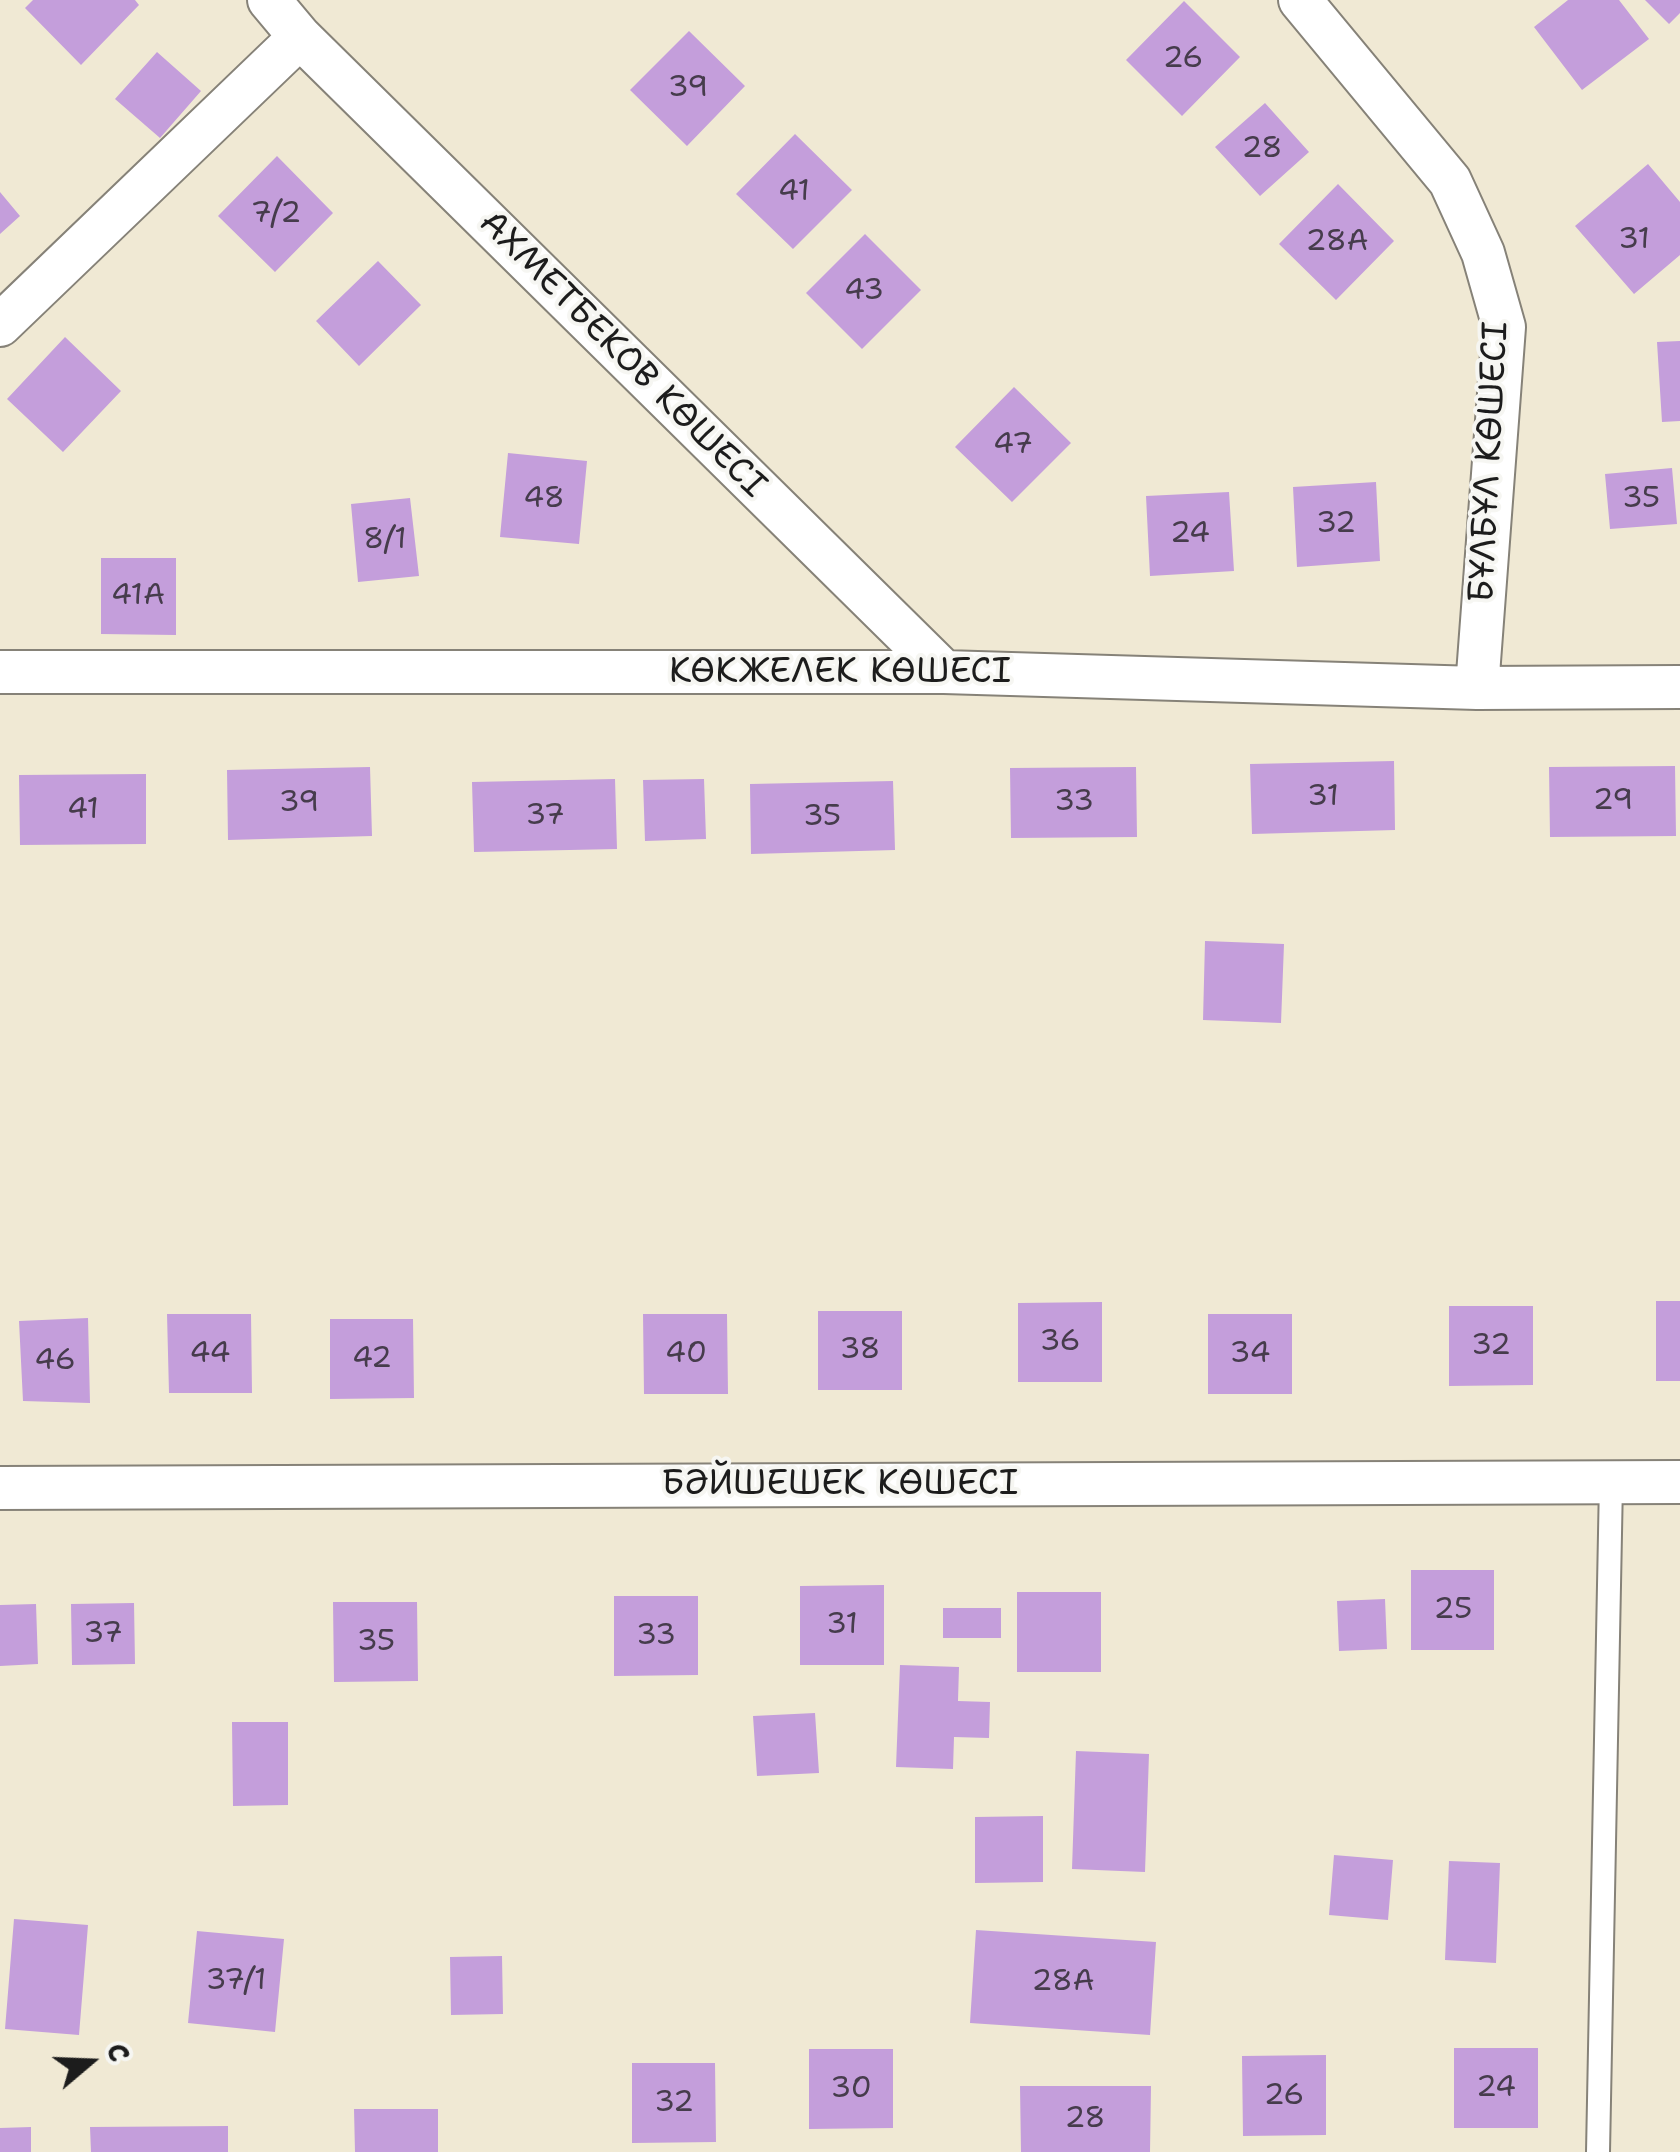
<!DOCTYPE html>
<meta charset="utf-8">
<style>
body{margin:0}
#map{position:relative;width:1680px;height:2152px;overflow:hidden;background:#f0e9d4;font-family:"Shantell Sans",sans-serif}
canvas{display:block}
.north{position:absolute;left:40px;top:2012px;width:100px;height:100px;-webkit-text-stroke:8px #f6f6f2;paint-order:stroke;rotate:71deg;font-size:28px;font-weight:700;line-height:40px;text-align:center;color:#1c1c1c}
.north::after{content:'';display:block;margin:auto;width:35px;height:45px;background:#1c1c1c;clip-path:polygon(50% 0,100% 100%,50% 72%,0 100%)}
</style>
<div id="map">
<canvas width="1680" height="2152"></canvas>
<div class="north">С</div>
</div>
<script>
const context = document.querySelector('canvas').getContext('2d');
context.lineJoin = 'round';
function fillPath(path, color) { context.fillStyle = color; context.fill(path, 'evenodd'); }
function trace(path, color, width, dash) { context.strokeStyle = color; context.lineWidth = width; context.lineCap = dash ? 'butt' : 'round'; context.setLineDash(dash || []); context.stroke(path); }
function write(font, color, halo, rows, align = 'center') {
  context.font = font + ' "Shantell Sans",sans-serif'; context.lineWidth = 8; context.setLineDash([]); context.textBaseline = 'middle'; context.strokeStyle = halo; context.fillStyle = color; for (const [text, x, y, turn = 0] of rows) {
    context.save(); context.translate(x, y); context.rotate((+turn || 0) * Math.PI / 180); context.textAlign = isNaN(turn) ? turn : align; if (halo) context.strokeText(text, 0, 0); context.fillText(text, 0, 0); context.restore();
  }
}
const building = new Path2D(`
 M 33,0 L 135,0 L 139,5 L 81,65 L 25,8 Z
 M 1568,0 L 1619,0 L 1649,39 L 1582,90 L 1534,27 Z
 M 1645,0 L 1680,0 L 1680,13 L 1669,24 Z
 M 1184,1 L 1240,57 L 1182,116 L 1126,60 Z
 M 689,31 L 745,86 L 687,146 L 630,90 Z
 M 157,52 L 201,91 L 160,138 L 115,99 Z
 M 1265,103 L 1309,152 L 1260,196 L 1215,147 Z
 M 795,134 L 852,190 L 793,249 L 736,194 Z
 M 277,156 L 333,213 L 275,272 L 218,216 Z
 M 1648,164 L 1680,202 L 1680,255 L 1634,294 L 1575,226 Z
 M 1338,184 L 1394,241 L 1336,300 L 1279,244 Z
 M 0,192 L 20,216 L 0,234 Z
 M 865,234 L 921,290 L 862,349 L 806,293 Z
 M 378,261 L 421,305 L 359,366 L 316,321 Z
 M 65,337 L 121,391 L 63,452 L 7,399 Z
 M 1680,341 L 1680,421 L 1662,422 L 1657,342 Z
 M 1014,387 L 1071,443 L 1012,502 L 955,447 Z
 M 508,453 L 587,461 L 579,544 L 500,537 Z
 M 1672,468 L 1677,524 L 1610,529 L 1605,474 Z
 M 1376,482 L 1380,561 L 1297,567 L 1293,487 Z
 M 1229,492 L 1234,571 L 1150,576 L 1146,496 Z
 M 410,498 L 419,576 L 358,582 L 351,504 Z
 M 101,558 L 176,558 L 176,635 L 101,634 Z
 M 1394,761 L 1395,830 L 1252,834 L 1250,764 Z
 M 1675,766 L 1676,836 L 1550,837 L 1549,767 Z
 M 370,767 L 372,836 L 228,840 L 227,770 Z
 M 1136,767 L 1137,837 L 1011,838 L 1010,768 Z
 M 146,774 L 146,844 L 20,845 L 19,775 Z
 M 615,779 L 617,849 L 474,852 L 472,782 Z
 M 704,779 L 706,839 L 645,841 L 643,780 Z
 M 893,781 L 895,850 L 751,854 L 750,784 Z
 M 1205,941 L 1284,944 L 1281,1023 L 1203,1020 Z
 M 1656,1301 L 1680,1301 L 1680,1381 L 1656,1381 Z
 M 1102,1302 L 1102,1382 L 1018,1382 L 1018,1303 Z
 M 1449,1306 L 1533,1306 L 1533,1385 L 1449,1386 Z
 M 818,1311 L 902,1311 L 902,1390 L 818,1390 Z
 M 167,1314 L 251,1314 L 252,1393 L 169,1393 Z
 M 643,1314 L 727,1314 L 728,1394 L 644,1394 Z
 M 1208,1314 L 1292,1314 L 1292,1394 L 1208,1394 Z
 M 88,1318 L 90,1403 L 23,1401 L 19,1321 Z
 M 330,1319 L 413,1319 L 414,1398 L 330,1399 Z
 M 1411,1570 L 1494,1570 L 1494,1650 L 1411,1650 Z
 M 884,1585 L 884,1665 L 800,1665 L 800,1586 Z
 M 1017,1592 L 1101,1592 L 1101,1672 L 1017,1672 Z
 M 614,1596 L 698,1596 L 698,1675 L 614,1676 Z
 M 1385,1599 L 1387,1649 L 1339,1651 L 1337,1601 Z
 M 333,1602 L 417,1602 L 418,1681 L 334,1682 Z
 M 134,1603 L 135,1664 L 72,1665 L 71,1604 Z
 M 36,1604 L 38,1664 L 0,1666 L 0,1605 Z
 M 943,1608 L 1001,1608 L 1001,1638 L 943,1638 Z
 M 900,1665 L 959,1667 L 958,1701 L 990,1702 L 989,1738 L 954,1737 L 953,1769 L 896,1767 Z
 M 815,1713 L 819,1773 L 757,1776 L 753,1716 Z
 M 232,1722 L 288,1722 L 288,1805 L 233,1806 Z
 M 1076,1751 L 1149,1754 L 1145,1872 L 1072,1869 Z
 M 1043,1816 L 1043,1882 L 975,1883 L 975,1817 Z
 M 1334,1855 L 1393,1860 L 1388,1920 L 1329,1915 Z
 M 1449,1861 L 1500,1863 L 1496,1963 L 1445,1960 Z
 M 14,1919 L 88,1925 L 79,2035 L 5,2029 Z
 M 976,1930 L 1156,1942 L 1150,2035 L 970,2023 Z
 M 197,1931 L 284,1939 L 275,2032 L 188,2023 Z
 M 502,1956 L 503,2014 L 451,2015 L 450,1957 Z
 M 1454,2048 L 1538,2048 L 1538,2128 L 1454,2128 Z
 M 809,2049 L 893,2049 L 893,2128 L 809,2129 Z
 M 1326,2055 L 1326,2135 L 1243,2136 L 1242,2056 Z
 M 632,2063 L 715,2063 L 716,2142 L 632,2143 Z
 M 1020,2086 L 1151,2086 L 1150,2152 L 1021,2152 Z
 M 354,2109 L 438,2109 L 438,2152 L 355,2152 Z
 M 228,2126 L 228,2152 L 91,2152 L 90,2127 Z
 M 31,2127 L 31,2152 L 0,2152 L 0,2128 Z`);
const service = new Path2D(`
 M 1598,2152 L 1611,1482`);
const minor = new Path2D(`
 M 269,0 L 300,37 L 944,672
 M 1300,0 L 1450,181 L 1483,253 L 1504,327 L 1477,688
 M 0,325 L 300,37
 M 0,672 L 944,672 L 1477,688 L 1680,687
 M 0,1488 L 1680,1482`);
const numberNames = [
 ["26",1183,59],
 ["39",688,88],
 ["28",1262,149],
 ["41",794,192],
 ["7/2",276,214],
 ["31",1634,240],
 ["28А",1337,242],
 ["43",864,291],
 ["47",1013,445],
 ["48",544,499],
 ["35",1641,499],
 ["32",1336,524],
 ["24",1190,534],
 ["8/1",385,540],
 ["41А",138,596],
 ["31",1323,797],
 ["29",1613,801],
 ["33",1074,802],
 ["39",299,803],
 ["41",83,810],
 ["37",545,816],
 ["35",822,817],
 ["36",1060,1342],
 ["32",1491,1346],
 ["38",860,1350],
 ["44",210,1354],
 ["40",686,1354],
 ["34",1250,1354],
 ["42",372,1359],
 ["46",55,1361],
 ["25",1453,1610],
 ["31",842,1625],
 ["37",103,1634],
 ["33",656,1636],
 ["35",376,1642],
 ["37/1",236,1981],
 ["28А",1063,1982],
 ["24",1496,2088],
 ["30",851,2089],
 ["26",1284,2096],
 ["32",674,2103],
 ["28",1085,2119]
];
const streetNames = [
 ["АХМЕТБЕКОВ КӨШЕСІ",622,355,45],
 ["БҰЛБҰЛ КӨШЕСІ",1490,462,-87],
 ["КӨКЖЕЛЕК КӨШЕСІ",840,673],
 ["БӘЙШЕШЕК КӨШЕСІ",840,1485]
];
fillPath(building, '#c49edb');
trace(service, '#868278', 26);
trace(minor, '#868278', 46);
trace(service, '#fff', 22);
trace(minor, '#fff', 42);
write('30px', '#463c4c', null, numberNames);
write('35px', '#1c1c1c', '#f6f6f2', streetNames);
</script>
